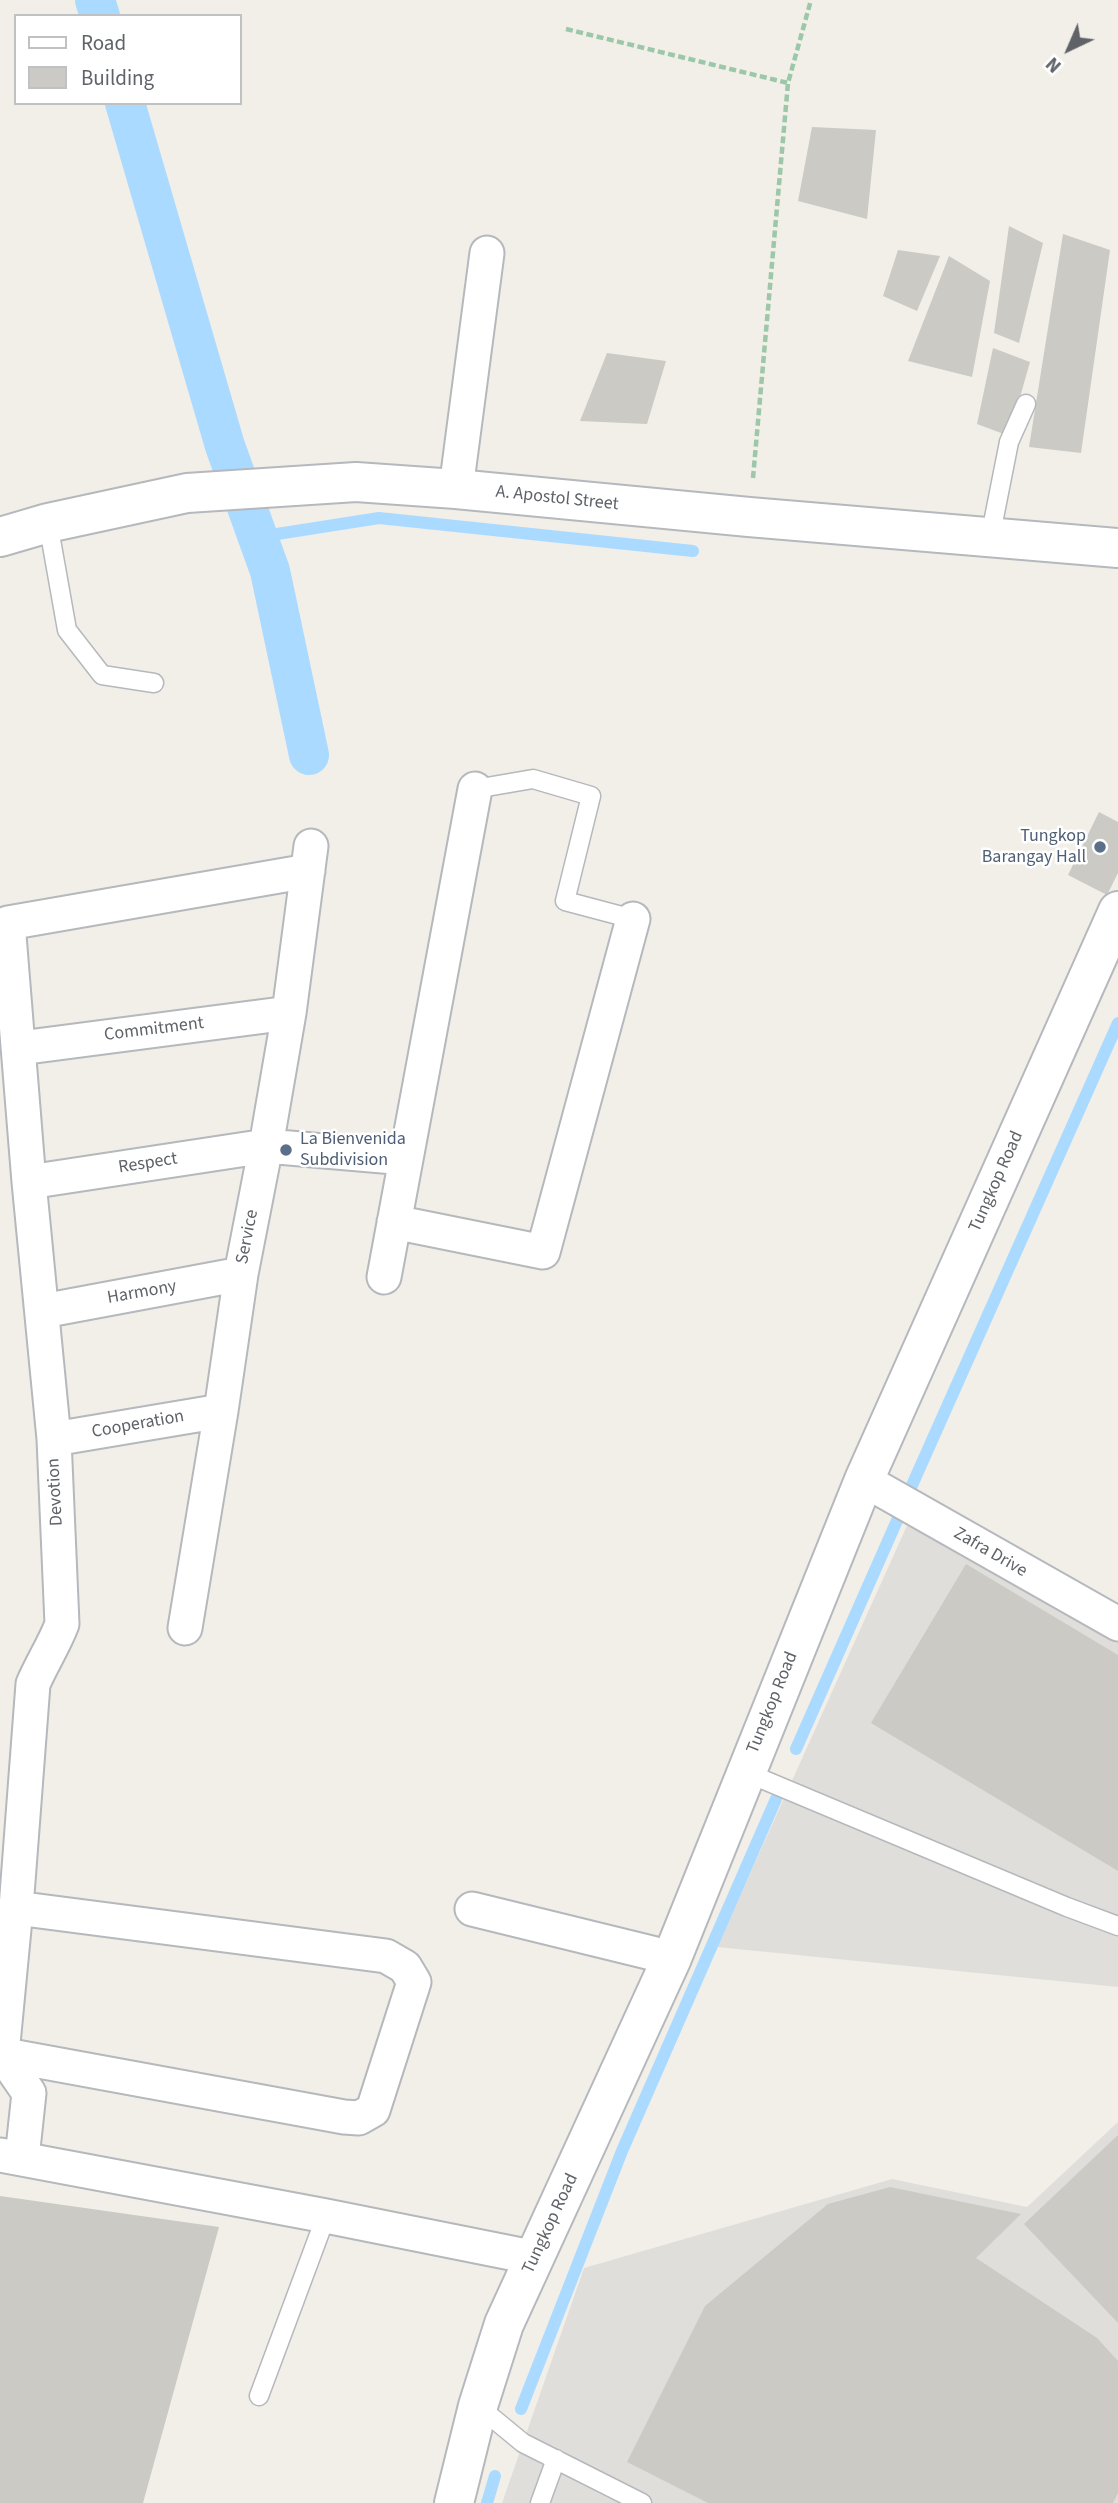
<!DOCTYPE html>
<style>
body{margin:0}
#map{position:relative;width:1118px;height:2503px;overflow:hidden;background:#f1efe8;font-family:"Source Sans 3",sans-serif}
canvas{display:block}
.legend{position:absolute;left:14px;top:14px;width:228px;height:91px;box-sizing:border-box;background:#fff;border:2px solid #bfc1c3;margin:0;padding:9px 12px;list-style:none;font-size:21px;color:#5f6368}
.legend li{display:flex;align-items:center;gap:14px;height:35px}
.legend b{width:35px;border:2px solid #bfc1c3}
.north{position:absolute;left:1034px;top:14px;width:70px;height:70px;-webkit-text-stroke:5px #fff;paint-order:stroke;rotate:224deg;font-size:19px;font-weight:700;line-height:28px;text-align:center;color:#5f6368}
.north::after{content:'';display:block;margin:auto;width:24px;height:32px;background:#5f6368;clip-path:polygon(50% 0,100% 100%,50% 72%,0 100%)}
</style>
<div id="map">
<canvas width="1118" height="2503"></canvas>
<ul class="legend">
<li><b style="height:9px;background:#fff"></b>Road</li>
<li><b style="height:19px;background:#cccac5"></b>Building</li>
</ul>
<div class="north">N</div>
</div>
<script>
const context = document.querySelector('canvas').getContext('2d');
context.lineJoin = 'round';
function fillPath(path, color) { context.fillStyle = color; context.fill(path, 'evenodd'); }
function trace(path, color, width, dash) { context.strokeStyle = color; context.lineWidth = width; context.lineCap = dash ? 'butt' : 'round'; context.setLineDash(dash || []); context.stroke(path); }
function write(font, color, halo, rows, align = 'center') {
  context.font = font + ' "Source Sans 3",sans-serif'; context.lineWidth = 5; context.setLineDash([]); context.textBaseline = 'middle'; context.strokeStyle = halo; context.fillStyle = color; for (const [text, x, y, turn = 0] of rows) {
    context.save(); context.translate(x, y); context.rotate((+turn || 0) * Math.PI / 180); context.textAlign = isNaN(turn) ? turn : align; if (halo) context.strokeText(text, 0, 0); context.fillText(text, 0, 0); context.restore();
  }
}
const industrial = new Path2D(`
 M 910,1519 L 1118,1631 L 1118,1987 L 717,1947 Z
 M 1118,2122 L 1118,2503 L 502,2503 L 584,2268 L 892,2179 L 1027,2207 Z`);
const stream = new Path2D(`
 M 258,537 L 379,518 L 693,551
 M 909,1492 L 1118,1023
 M 796,1749 L 899,1516
 M 521,2409 L 622,2151 L 776,1799
 M 487,2503 L 495,2476`);
const canal = new Path2D(`
 M 95,0 L 100,16
 M 125,103 L 225,446 L 270,571 L 309,755`);
const building = new Path2D(`
 M 812,127 L 876,130 L 867,219 L 798,201 Z
 M 1009,226 L 1043,243 L 1019,343 L 994,333 Z
 M 1063,234 L 1110,250 L 1081,453 L 1029,447 Z
 M 898,250 L 940,256 L 917,311 L 883,296 Z
 M 949,256 L 990,281 L 972,377 L 908,361 Z
 M 993,348 L 1030,362 L 1009,436 L 977,424 Z
 M 607,353 L 666,361 L 647,424 L 580,421 Z
 M 1099,812 L 1118,822 L 1118,873 L 1107,895 L 1068,875 Z
 M 966,1564 L 1118,1655 L 1118,1871 L 871,1723 Z
 M 1118,2135 L 1118,2323 L 1024,2224 Z
 M 890,2187 L 1021,2214 L 976,2258 L 1097,2338 L 1118,2361 L 1118,2493 L 1113,2503 L 708,2503 L 627,2462 L 705,2306 L 828,2204 Z
 M 0,2196 L 219,2227 L 143,2503 L 0,2503 Z`);
const path = new Path2D(`
 M 566,29 L 788,83
 M 753,478 L 788,83 L 811,0`);
const service = new Path2D(`
 M 48,523 L 67,630 L 102,675 L 154,683
 M 990,538 L 1009,442 L 1026,404
 M 475,789 L 533,779 L 591,796 L 565,901 L 633,919
 M 745,1772 L 1067,1907 L 1118,1926
 M 259,2396 L 326,2216
 M 478,2406 L 523,2443 L 642,2503
 M 540,2503 L 556,2459`);
const minor = new Path2D(`
 M 456,489 L 487,253
 M 20,1048 L 289,1013
 M 29,1182 L 266,1146 L 406,1158
 M 394,1222 L 543,1252 L 633,919
 M 384,1277 L 475,789
 M 43,1311 L 241,1274
 M 54,1439 L 221,1411
 M 864,1480 L 1118,1624
 M 185,1628 L 221,1411 L 241,1274 L 266,1146 L 289,1013 L 311,846
 M 472,1909 L 672,1958
 M 0,2054 L 344,2117 L 359,2118 L 373,2110 L 414,1982 L 405,1967 L 386,1956 L 16,1908
 M 2,2054 L 16,1908 L 33,1684 C 42,1663 54,1645 62,1624 L 54,1439 L 29,1182 L 8,923 L 308,871
 M 0,2057 L 2,2054 L 29,2093 L 22,2158
 M 0,2155 L 326,2216 L 536,2258`);
const tertiary = new Path2D(`
 M 0,537 L 48,523 L 187,493 L 356,482 L 456,489 L 749,517 L 1118,548
 M 454,2503 L 478,2406 L 504,2324 L 672,1958 L 864,1480 L 1118,911`);
const markers = [
 [1100,847,7,"#5c6f8a"],
 [286,1150,7,"#5c6f8a"]
];
const streetNames = [
 ["A. Apostol Street",557,499,6],
 ["Commitment",154,1030,-7],
 ["Respect",148,1164,-9],
 ["Tungkop Road",997,1182,-66],
 ["Service",248,1237,-79],
 ["Harmony",142,1293,-10],
 ["Cooperation",138,1425,-10],
 ["Devotion",56,1492,-93],
 ["Zafra Drive",990,1553,30],
 ["Tungkop Road",773,1703,-68],
 ["Tungkop Road",551,2224,-65]
];
const serviceNames = [
 ["Tungkop",1086,837],
 ["Barangay Hall",1086,858],
 ["La Bienvenida",300,1140,"left"],
 ["Subdivision",300,1161,"left"]
];
fillPath(industrial, '#e0deda');
trace(stream, '#aadaff', 12);
trace(canal, '#aadaff', 40);
fillPath(building, '#cccac5');
trace(service, '#b5b8bc', 21);
trace(minor, '#b5b8bc', 37);
trace(tertiary, '#b5b8bc', 42);
trace(path, '#9cc7a9', 4.5, [7, 3.5]);
trace(service, '#fff', 18);
trace(minor, '#fff', 33);
trace(tertiary, '#fff', 38);
for (const [x, y, r, color] of markers) { const dot = new Path2D(); dot.arc(x, y, r, 0, 2 * Math.PI); context.fillStyle = color; context.fill(dot); trace(dot, '#fff', 2.5); }
write('18px', '#5f6368', '#fff', streetNames);
write('18px', '#4e5e75', '#fff', serviceNames, 'right');
</script>
